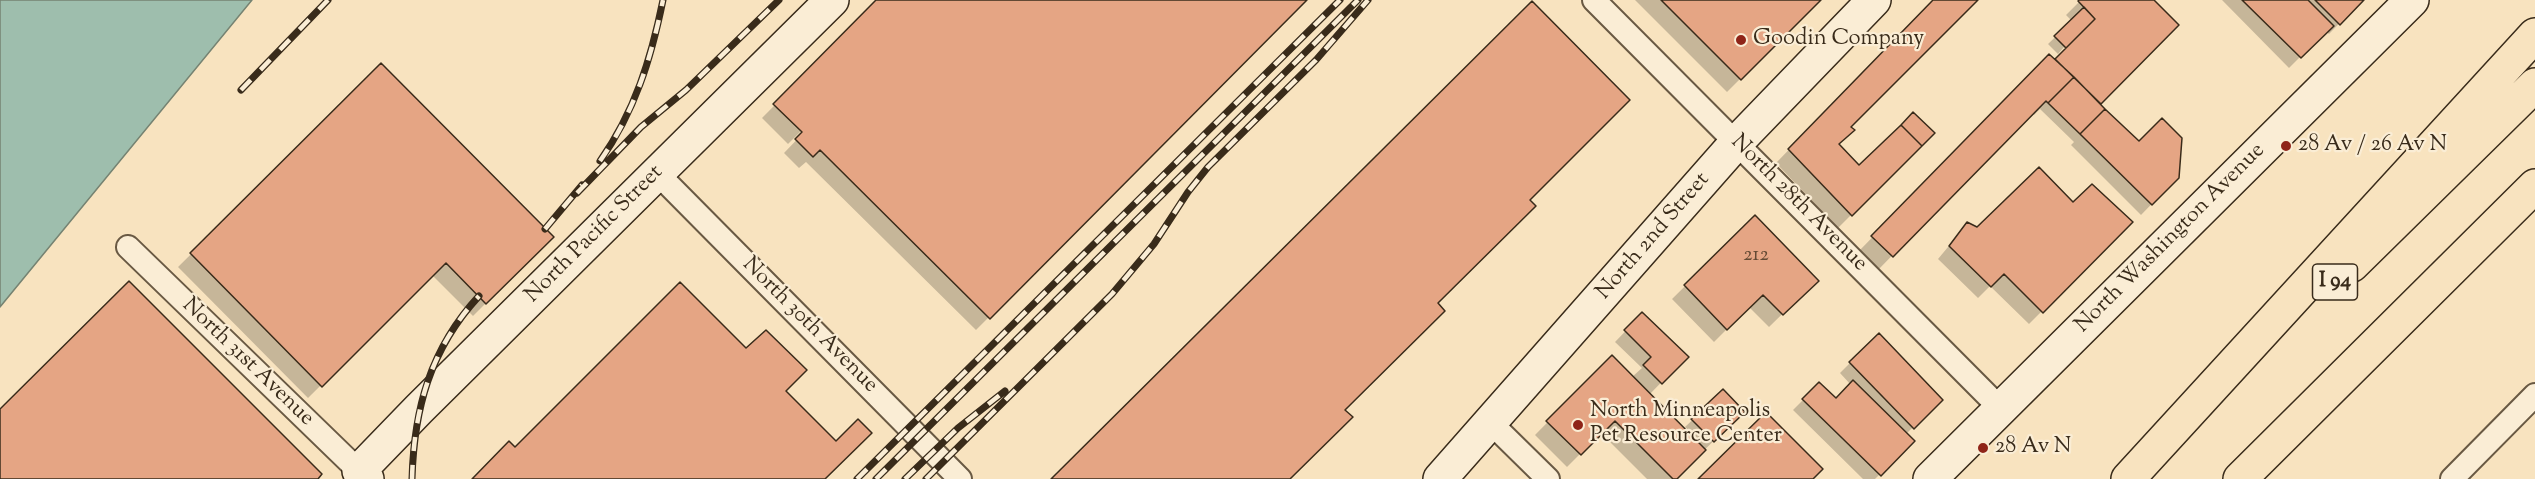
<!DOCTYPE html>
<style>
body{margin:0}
canvas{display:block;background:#f8e3bf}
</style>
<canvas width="2535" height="479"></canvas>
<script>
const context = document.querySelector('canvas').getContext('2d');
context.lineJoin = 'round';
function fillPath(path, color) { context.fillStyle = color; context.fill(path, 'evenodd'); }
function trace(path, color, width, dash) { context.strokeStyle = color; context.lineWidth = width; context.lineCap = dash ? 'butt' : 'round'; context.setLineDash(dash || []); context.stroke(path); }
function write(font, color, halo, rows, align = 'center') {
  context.font = font + ' "Sorts Mill Goudy",serif'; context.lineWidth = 4.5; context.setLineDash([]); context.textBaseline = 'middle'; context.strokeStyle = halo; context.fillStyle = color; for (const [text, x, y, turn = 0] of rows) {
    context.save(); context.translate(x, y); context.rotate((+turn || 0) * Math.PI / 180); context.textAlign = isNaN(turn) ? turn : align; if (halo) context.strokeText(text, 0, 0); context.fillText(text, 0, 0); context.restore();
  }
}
const water = new Path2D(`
 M 0,0 L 252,0 L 0,307 Z`);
const shadow = new Path2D(`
 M 879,0 L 1305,0 L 976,330 L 806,162 L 799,168 L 784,153 L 808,128 L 806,126 L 788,144 L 762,118 Z
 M 1635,0 L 1819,0 L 1727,92 Z
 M 1934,0 L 1976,0 L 1849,127 L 1838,145 L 1859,167 L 1933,133 L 1838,228 L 1776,163 Z
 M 2081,0 L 2152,0 L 2177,25 L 2099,104 L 2177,178 L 2141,215 L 2071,145 L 2074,142 L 2040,109 L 2034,115 L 2032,112 L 1879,269 L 1860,250 L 2049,56 L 2055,61 L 2066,49 L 2064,47 L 2058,54 L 2048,44 L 2072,21 L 2066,15 Z
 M 2222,0 L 2362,0 L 2329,34 L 2326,31 L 2289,68 Z
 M 381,66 L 552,237 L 473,316 L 432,275 L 308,398 L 178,267 Z
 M 2073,204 L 2131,222 L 2029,324 L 1990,286 L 1978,298 L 1938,259 L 1968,223 L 1977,229 Z
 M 1755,217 L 1816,281 L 1769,327 L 1749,307 L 1714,342 L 1672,299 Z
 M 1642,314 L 1686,357 L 1649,395 L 1692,437 L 1694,435 L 1685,427 L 1723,391 L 1743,412 L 1675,479 L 1647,479 L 1601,433 L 1567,467 L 1535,435 L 1612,357 L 1632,377 L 1642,368 L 1615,342 Z
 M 1878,335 L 1941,400 L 1906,434 L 1913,441 L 1875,479 L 1863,479 L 1793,410 L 1819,384 L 1836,400 L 1851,385 L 1840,373 Z`);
const building = new Path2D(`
 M 876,0 L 1307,0 L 990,319 L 820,150 L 813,157 L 795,139 L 802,132 L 773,104 Z
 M 1661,0 L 1821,0 L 1741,80 Z
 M 1933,0 L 1978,0 L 1851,127 L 1855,130 L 1839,144 L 1859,165 L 1901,125 L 1922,146 L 1852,216 L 1788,149 Z
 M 2079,0 L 2154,0 L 2179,25 L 2101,104 L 2055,59 L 2095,19 L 2078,1 Z
 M 2242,0 L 2308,0 L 2334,26 L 2301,58 Z
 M 2315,0 L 2364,0 L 2340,25 Z
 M 1532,1 L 1630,100 L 1530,200 L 1536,206 L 1438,303 L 1445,311 L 1345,410 L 1353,417 L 1290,479 L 1051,479 Z
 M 2084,7 L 2095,19 L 2066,48 L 2054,36 Z
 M 2049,54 L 2074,77 L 2048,103 L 2046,101 L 1893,257 L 1871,236 Z
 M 381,63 L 554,237 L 486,304 L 446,263 L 322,387 L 190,253 Z
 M 2074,77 L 2105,109 L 2080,134 L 2048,103 Z
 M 2105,109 L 2139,141 L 2162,118 L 2182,138 L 2179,178 L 2152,205 L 2080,134 Z
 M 1913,112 L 1935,133 L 1922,146 L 1901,125 Z
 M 2039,167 L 2073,202 L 2092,184 L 2133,222 L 2043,313 L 2004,274 L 1991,287 L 1949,246 L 1967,222 L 1977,227 Z
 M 1755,215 L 1819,281 L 1783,315 L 1763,295 L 1727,330 L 1684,285 Z
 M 129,281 L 322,474 L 318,479 L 0,479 L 0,409 Z
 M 680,282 L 746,348 L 766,330 L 807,370 L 786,391 L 836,441 L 858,419 L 872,433 L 825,479 L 472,479 L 509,441 L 515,447 Z
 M 1642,312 L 1689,357 L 1662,384 L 1643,365 L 1651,357 L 1624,330 Z
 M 1879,333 L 1943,400 L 1914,429 L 1849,362 Z
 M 1612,355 L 1706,450 L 1677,479 L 1673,479 L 1615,421 L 1581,455 L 1546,421 Z
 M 1853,380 L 1915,441 L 1881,476 L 1802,399 L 1819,382 L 1836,398 Z
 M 1723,389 L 1745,412 L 1714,442 L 1691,419 Z
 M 1766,412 L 1823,469 L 1813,479 L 1698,479 Z`);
const street = new Path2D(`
 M 1594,0 L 2001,409
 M 657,173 L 960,479
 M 128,247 L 359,471
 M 1491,423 L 1548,479
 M 2452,479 L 2535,395`);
const secondary = new Path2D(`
 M 367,479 L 359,471 L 419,409 L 832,0
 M 1440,479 L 1736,143 L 1874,0
 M 1930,479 L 2412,0`);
const highway = new Path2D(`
 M 2352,265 L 2535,85
 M 2128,479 L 2535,35
 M 2240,479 L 2535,186`);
const rail = new Path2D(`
 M 241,90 L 328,0
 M 600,161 C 635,111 651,59 663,0
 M 577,193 L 641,127 L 686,90 L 779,0
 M 545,229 L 582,185
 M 412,479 C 414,409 430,349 479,296
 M 857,479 L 1340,0
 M 876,479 L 1358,0
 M 905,479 L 958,428 L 1005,391
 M 926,479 L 1112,294 L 1154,244 L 1188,192 L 1208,167 L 1316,60 L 1368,0`);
const markers = [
 [1741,40,6,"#8f2418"],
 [2286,146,6,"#8f2418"],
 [1578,425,6,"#8f2418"],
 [1983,448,6,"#8f2418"]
];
const numberNames = [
 ["212",1756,257]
];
const shields = [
 [2335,282,45]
];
const shieldNames = [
 ["I 94",2335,282]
];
const poiNames = [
 ["Goodin Company",1753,40],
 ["28 Av / 26 Av N",2298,146],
 ["North Minneapolis",1590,412],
 ["Pet Resource Center",1590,437],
 ["28 Av N",1995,448]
];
const streetNames = [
 ["North 28th Avenue",1798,204,45],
 ["North Pacific Street",595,235,-45],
 ["North 2nd Street",1654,237,-49],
 ["North Washington Avenue",2171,239,-45],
 ["North 30th Avenue",809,326,45],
 ["North 31st Avenue",247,363,44]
];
fillPath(water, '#9ebead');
trace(water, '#768372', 1.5);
fillPath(shadow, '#0003');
fillPath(building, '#e5a584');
trace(building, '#392b1a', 1.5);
trace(street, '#695943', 26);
trace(secondary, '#392b1a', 36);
trace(highway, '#392b1a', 36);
trace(street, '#faedd5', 22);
trace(secondary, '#faedd5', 33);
trace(highway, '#f8e3bf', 33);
trace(rail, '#392b1a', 7);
trace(rail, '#faedd5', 4.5, [14]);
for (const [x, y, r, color] of markers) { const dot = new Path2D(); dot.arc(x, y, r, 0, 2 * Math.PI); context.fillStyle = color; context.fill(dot); trace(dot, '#faedd5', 2); }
write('20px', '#644a34', null, numberNames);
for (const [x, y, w] of shields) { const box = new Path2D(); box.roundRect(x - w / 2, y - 18, w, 36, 4.5); context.fillStyle = '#faedd5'; context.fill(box); trace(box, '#392b1a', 1.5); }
write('bold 21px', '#392b1a', null, shieldNames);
write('22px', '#392b1a', '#faedd5', poiNames, 'left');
write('22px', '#392b1a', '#faedd5', streetNames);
</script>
